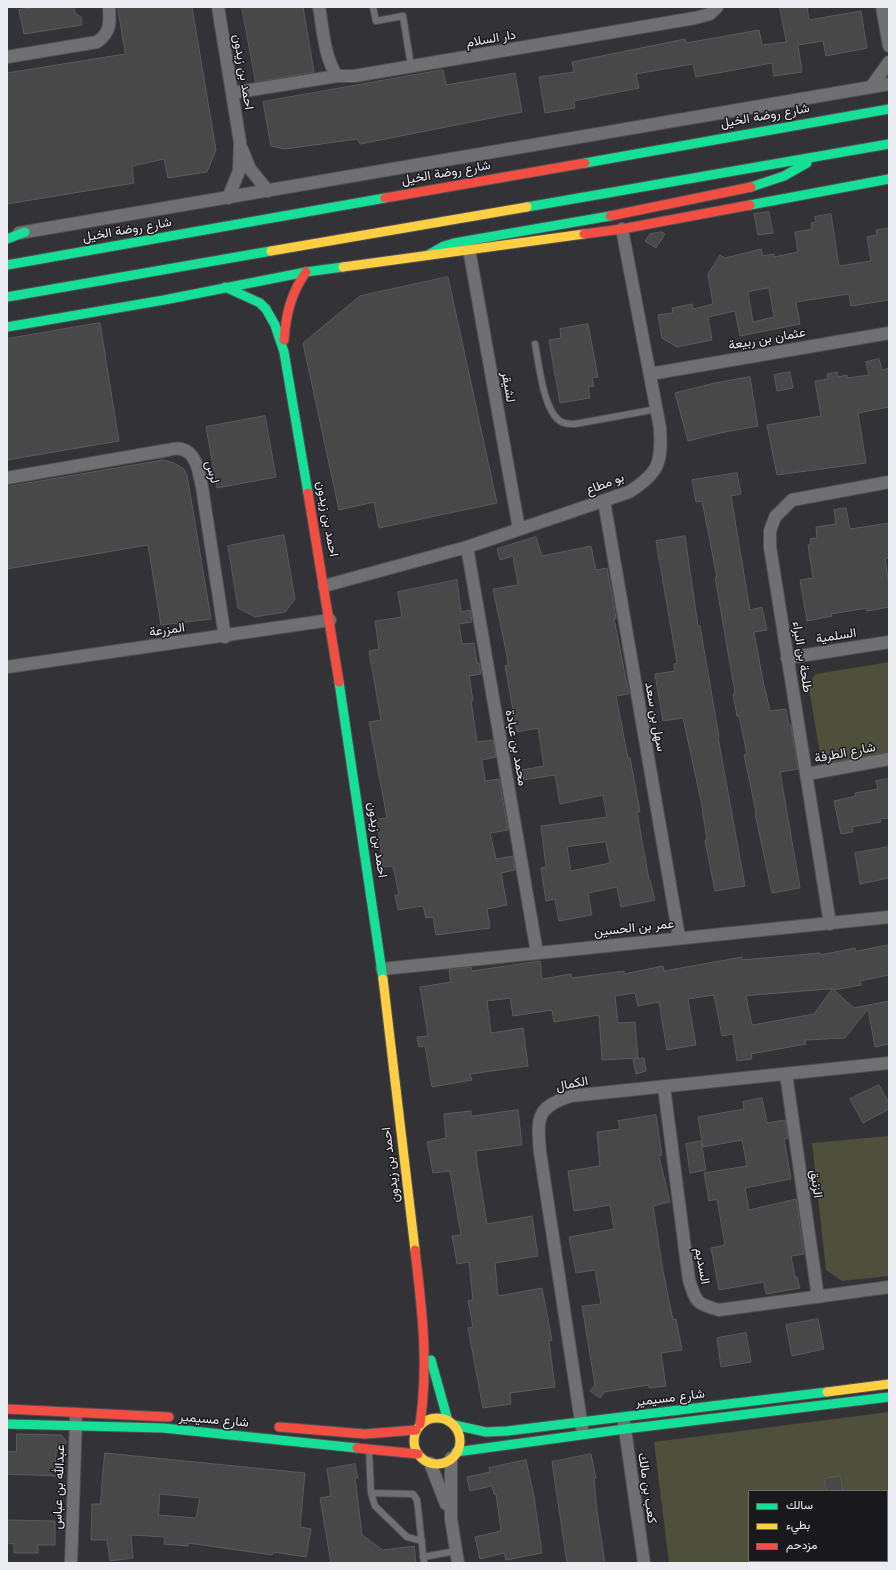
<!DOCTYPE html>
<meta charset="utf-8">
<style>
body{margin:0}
#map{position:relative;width:896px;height:1570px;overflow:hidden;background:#323237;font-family:"PT Sans",Vazirmatn,sans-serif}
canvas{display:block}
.frame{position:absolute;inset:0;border:8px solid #ecedf2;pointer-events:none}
.legend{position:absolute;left:748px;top:1490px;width:140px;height:72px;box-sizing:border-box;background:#19191d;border:1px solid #6d6e72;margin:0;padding:5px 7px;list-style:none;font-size:12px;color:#ecedf2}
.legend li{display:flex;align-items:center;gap:8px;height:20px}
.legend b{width:20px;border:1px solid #6d6e72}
</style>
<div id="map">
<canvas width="896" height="1570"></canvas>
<div class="frame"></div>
<ul class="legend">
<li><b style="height:5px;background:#16e098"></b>سالك</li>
<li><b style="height:5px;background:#ffcf43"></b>بطيء</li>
<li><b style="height:5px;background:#f24e42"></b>مزدحم</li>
</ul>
</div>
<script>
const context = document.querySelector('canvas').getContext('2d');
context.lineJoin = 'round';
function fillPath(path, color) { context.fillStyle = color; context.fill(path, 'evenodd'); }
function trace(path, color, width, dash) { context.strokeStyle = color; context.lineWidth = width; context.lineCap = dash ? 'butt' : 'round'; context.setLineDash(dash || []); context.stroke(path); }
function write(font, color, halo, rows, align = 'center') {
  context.font = font + ' "PT Sans",Vazirmatn,sans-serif'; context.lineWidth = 3; context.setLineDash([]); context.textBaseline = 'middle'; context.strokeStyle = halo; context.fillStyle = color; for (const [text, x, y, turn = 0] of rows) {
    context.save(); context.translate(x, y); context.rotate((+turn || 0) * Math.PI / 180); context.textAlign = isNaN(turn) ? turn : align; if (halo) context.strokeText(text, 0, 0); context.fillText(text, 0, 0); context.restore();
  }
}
const green = new Path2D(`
 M 889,662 L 889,753 L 832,763 L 820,753 L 808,683 L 816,674 Z
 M 889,1136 L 889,1276 L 842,1281 L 826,1270 L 812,1143 Z
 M 889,1412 L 889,1563 L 669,1563 L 654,1442 ZM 749,1491 L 887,1491 L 887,1561 L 749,1561 Z`);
const building = new Path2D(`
 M 40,7 L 74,7 L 75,13 L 81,17 L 82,25 L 24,34 L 19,10 Z
 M 118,7 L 192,7 L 216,150 L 207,172 L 168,178 L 164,159 L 132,166 L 134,183 L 7,204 L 7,73 L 125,54 Z
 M 242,7 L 303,7 L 314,72 L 256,82 Z
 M 780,7 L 807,7 L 809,20 L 861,11 L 867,48 L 826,56 L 823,41 L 798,45 L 802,72 L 774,76 L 772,63 L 696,77 L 693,64 L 636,74 L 639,88 L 574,101 L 575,108 L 545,113 L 539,77 L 574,72 L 572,62 L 685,39 L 686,43 L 759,30 L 762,45 L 786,42 Z
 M 443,70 L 446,85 L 515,73 L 522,112 L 360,144 L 357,139 L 285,149 L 271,146 L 263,102 Z
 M 769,212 L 773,233 L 758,235 L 754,214 Z
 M 831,214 L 839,266 L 871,261 L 867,237 L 877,235 L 876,230 L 889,228 L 889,300 L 851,306 L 849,294 L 796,302 L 800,324 L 740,336 L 735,311 L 708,317 L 712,340 L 677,347 L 662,338 L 658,315 L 673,313 L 672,308 L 692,304 L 693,309 L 713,304 L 708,274 L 720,255 L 725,258 L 761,249 L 763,256 L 774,254 L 774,257 L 798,252 L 795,232 L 812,229 L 811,223 L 816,222 L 815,217 ZM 769,288 L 774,317 L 753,322 L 748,292 Z
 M 662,232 L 665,234 L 656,248 L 645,241 L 650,234 Z
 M 448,277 L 497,503 L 379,528 L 374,502 L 339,510 L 303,343 L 360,296 Z
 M 100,323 L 119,441 L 7,460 L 7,339 Z
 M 588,324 L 598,377 L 592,378 L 594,386 L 588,387 L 590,398 L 560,403 L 549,340 L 561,338 L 560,329 Z
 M 879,359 L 882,370 L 889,368 L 889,407 L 858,413 L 866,463 L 777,475 L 767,425 L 821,416 L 815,381 L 828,379 L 827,374 L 837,372 L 838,377 L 847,375 L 847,378 L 869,375 L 866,362 Z
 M 790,372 L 793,388 L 777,391 L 774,375 Z
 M 750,377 L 758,426 L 720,433 L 688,441 L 675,393 L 715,383 Z
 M 265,416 L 276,477 L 217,488 L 206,427 Z
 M 164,460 L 174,463 L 184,469 L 187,475 L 211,619 L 161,625 L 148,545 L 7,569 L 7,487 Z
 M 737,473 L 741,494 L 731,496 L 750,610 L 762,607 L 767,630 L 754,632 L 763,681 L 770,711 L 786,709 L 789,725 L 791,725 L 798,769 L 780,772 L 800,888 L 772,893 L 755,813 L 756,812 L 744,755 L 747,754 L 739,716 L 737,716 L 733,694 L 735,693 L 718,594 L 715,577 L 717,577 L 702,501 L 696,502 L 692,480 Z
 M 846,508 L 850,529 L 889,523 L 889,558 L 885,559 L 889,584 L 889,607 L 867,611 L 867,608 L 831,614 L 832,616 L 807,621 L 800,580 L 813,578 L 808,545 L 811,545 L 810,539 L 817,538 L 816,527 L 836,524 L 834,510 Z
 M 284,535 L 295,599 L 285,612 L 255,617 L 238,608 L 228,546 Z
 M 685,536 L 698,626 L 700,626 L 719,737 L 718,737 L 745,886 L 715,891 L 705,840 L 707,840 L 701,801 L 683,718 L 663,721 L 655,674 L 675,671 L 674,664 L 677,663 L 656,541 Z
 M 536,537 L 542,556 L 591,546 L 596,570 L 607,568 L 614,605 L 616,619 L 614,619 L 629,694 L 616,696 L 628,758 L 630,758 L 634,779 L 640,812 L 637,812 L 649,880 L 650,880 L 655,900 L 621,907 L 617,887 L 588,893 L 592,915 L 559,921 L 555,899 L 546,901 L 541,868 L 546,867 L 541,826 L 607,817 L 603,795 L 560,804 L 555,775 L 523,780 L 522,770 L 544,766 L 538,728 L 517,732 L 505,666 L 508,665 L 507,656 L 493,589 L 518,585 L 513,556 L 500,560 L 497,549 ZM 606,842 L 610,863 L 571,871 L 567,847 Z
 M 457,580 L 461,612 L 470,610 L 472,622 L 459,624 L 462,644 L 474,643 L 477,663 L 479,663 L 481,674 L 469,676 L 473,700 L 471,701 L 477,742 L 493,740 L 496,757 L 482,760 L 485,781 L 499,779 L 508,830 L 490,833 L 496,859 L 513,856 L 515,870 L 501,873 L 507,905 L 487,909 L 490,928 L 436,935 L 433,917 L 426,918 L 423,906 L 398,910 L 395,895 L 399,895 L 393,866 L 383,867 L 377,819 L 387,818 L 369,722 L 381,720 L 369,651 L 379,649 L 375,621 L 402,617 L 398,592 Z
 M 889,779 L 889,818 L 880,819 L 881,822 L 852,827 L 853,832 L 841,834 L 834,801 L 856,796 L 855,793 L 878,789 L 876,781 Z
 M 889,847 L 889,878 L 860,884 L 855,853 Z
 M 889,945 L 889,975 L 860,981 L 861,985 L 834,990 L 854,1008 L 889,1001 L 889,1044 L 875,1047 L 868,1009 L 845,1038 L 805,1040 L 806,1044 L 751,1054 L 752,1059 L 737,1061 L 733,1034 L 722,1036 L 714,995 L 688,999 L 696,1045 L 667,1050 L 659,1002 L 638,1006 L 635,993 L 615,996 L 618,1023 L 635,1022 L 638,1058 L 602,1060 L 599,1015 L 554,1022 L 552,1010 L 513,1016 L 510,998 L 487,1001 L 491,1033 L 523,1028 L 528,1066 L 470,1074 L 472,1080 L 432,1087 L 425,1046 L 419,1047 L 417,1037 L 428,1036 L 420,987 L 451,982 L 449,970 L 471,967 L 472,971 L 540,961 L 542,979 L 571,974 L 572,978 L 624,971 L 624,974 L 663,966 L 664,971 L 742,957 L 742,960 L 820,953 L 820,955 L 855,948 L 856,951 ZM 832,989 L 814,1014 L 752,1025 L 746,996 Z
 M 644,1058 L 646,1071 L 636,1074 L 633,1060 Z
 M 879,1085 L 889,1103 L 889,1109 L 863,1123 L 850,1099 Z
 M 762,1098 L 767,1123 L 785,1120 L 788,1138 L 784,1139 L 791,1179 L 745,1188 L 749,1210 L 796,1199 L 804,1254 L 791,1256 L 795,1277 L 797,1277 L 800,1288 L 766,1294 L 764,1282 L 719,1290 L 711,1248 L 725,1245 L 717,1199 L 709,1201 L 704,1173 L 747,1166 L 742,1140 L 703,1147 L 698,1117 L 744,1109 L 743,1102 Z
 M 518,1110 L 522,1145 L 476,1151 L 477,1162 L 487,1224 L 532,1216 L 538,1256 L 495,1263 L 498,1296 L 542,1288 L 552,1340 L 549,1341 L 555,1387 L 510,1393 L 511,1404 L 483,1408 L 468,1328 L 473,1327 L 468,1301 L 473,1300 L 469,1262 L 457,1264 L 452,1236 L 461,1235 L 450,1171 L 433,1173 L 427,1142 L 446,1138 L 444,1114 L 471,1111 L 471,1116 Z
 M 656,1115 L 662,1155 L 659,1156 L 670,1202 L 653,1206 L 663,1271 L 673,1320 L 676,1319 L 682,1350 L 661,1353 L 666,1386 L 649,1388 L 649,1385 L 604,1392 L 600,1398 L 590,1391 L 595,1385 L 582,1306 L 601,1304 L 595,1270 L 576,1273 L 569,1237 L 614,1229 L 610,1205 L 574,1211 L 568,1171 L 600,1166 L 597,1132 L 620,1129 L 618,1121 Z
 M 701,1141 L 706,1170 L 690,1173 L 686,1144 Z
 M 818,1319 L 824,1349 L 792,1356 L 786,1325 Z
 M 746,1333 L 751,1362 L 721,1367 L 717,1338 Z
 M 17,1434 L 61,1435 L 67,1442 L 56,1452 L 56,1476 L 7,1474 L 7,1451 L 16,1452 Z
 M 105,1453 L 305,1473 L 300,1527 L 311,1529 L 306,1557 L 273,1552 L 272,1555 L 188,1543 L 188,1546 L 164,1544 L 165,1537 L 131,1535 L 133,1558 L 110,1561 L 107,1540 L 91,1540 L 92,1504 L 100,1504 ZM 160,1494 L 200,1498 L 196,1518 L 159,1515 Z
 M 591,1454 L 596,1478 L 594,1478 L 597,1512 L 605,1563 L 567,1563 L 552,1462 Z
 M 526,1460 L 534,1496 L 542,1553 L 506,1560 L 504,1553 L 480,1559 L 475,1537 L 501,1531 L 496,1494 L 494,1494 L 492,1486 L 470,1491 L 467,1477 L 490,1472 L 489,1468 Z
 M 355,1464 L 358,1478 L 355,1478 L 362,1535 L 383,1550 L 414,1546 L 416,1563 L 331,1563 L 320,1498 L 331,1496 L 327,1469 Z
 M 840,1476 L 843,1491 L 827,1491 L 824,1479 Z
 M 7,1520 L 55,1521 L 55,1545 L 38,1545 L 38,1553 L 14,1553 L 14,1544 L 7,1543 Z`);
const lane = new Path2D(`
 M 373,7 L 376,21 L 403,16 L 411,66
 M 535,344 C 539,363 543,410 560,421 C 564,424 570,424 575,424 L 657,409
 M 369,1450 L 371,1493 L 375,1506 L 407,1537 L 422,1541
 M 371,1493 L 413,1494 L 417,1500 L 424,1563
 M 423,1557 L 456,1551`);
const street = new Path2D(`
 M 218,7 L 240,142 L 239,171 L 228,198
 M 319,7 C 323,29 324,57 337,76 L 354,76 L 695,18 L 710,14 L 717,7
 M 882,7 L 889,46
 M 7,57 L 97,42 C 111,32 110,23 109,7
 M 871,87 L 889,62
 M 232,93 L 337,76
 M 242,149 L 250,169 L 268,191
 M 19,233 L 889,84
 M 469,249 L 519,529
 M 650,374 L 889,333
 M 7,478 L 168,450 C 172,449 177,448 181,449 C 197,452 199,474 202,487 L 225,637
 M 604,501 L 679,937
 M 467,547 L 537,953
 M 324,586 L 467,547 L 629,492 C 659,473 662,463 660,428 L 622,229
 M 787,658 L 889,642
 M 7,667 L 330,620
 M 807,774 L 889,759
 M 830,924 L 770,547 L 770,531 L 775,517 L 792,500 L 889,482
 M 382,969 L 889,917
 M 786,1074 L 818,1297
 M 664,1087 L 689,1280 C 696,1302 696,1304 719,1310 L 889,1287
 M 624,1422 L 644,1563
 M 582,1428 L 540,1152 C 537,1118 536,1107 571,1096 L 889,1063
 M 451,1458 L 451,1519 L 458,1563
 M 430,1463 L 446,1504
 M 71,1563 L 76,1419`);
const fast = new Path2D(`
 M 585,163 L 889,109
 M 751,187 L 784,176 L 807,163
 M 750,205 L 889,179
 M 527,207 L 889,144
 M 7,239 L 25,232
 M 428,255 L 444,246 L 454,243 L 610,216
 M 7,265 L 385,198
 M 225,287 L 260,303 L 266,309 L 275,325 L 284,352 L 308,493
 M 7,297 L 271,251
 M 7,327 L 164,300 L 306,272 L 343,267
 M 339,682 L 383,979
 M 431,1360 L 448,1421
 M 7,1424 L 163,1428 L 357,1448
 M 454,1425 L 486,1432 L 507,1431 L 827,1392
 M 456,1452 L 625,1429 L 889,1397`);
const slow = new Path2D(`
 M 271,251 L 527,207
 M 343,267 L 584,234
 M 383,979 L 415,1250
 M 827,1392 L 889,1384
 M414 1441a23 23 0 1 1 46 0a23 23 0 1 1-46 0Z`);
const jam = new Path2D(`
 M 385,198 L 585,163
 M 610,216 L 751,187
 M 584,234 L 622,229 L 750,205
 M 284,340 C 286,314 291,293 306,272
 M 308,493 L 339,682
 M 415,1250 C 422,1311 429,1362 420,1424
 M 7,1409 L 169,1417
 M 279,1427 L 365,1434 L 416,1430
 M 357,1448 L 418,1454`);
const streetNames = [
 ["دار السلام",491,39,-10],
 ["احمد بن زيدون",243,72,81],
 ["شارع روضة الخيل",765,116,-10],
 ["شارع روضة الخيل",446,173,-10],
 ["شارع روضة الخيل",127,230,-10],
 ["عثمان بن ربيعة",767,339,-10],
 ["لشيقر",508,387,80],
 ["لرس",212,472,74],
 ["بو مطاع",605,484,-21],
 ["احمد بن زيدون",327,519,80],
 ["المزرعة",167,630,-8],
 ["السلمية",836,636,-9],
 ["طلحة بن البراء",802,657,81],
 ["سهل بن سعد",655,717,80],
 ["محمد بن عبادة",516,748,80],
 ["شارع الطرفة",845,753,-11],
 ["احمد بن زيدون",377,840,82],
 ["عمر بن الحسين",634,928,-6],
 ["الكمال",572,1084,-11],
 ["احمد بن زيدون",391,1165,-97],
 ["الزنبق",816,1184,82],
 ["السديم",702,1266,80],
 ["شارع مسيمير",670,1398,-7],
 ["شارع مسيمير",214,1420,5],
 ["عبدالله بن عباس",59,1487,-88],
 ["كعب بن مالك",647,1488,82]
];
fillPath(green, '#4e503b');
fillPath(building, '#494849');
trace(building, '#5b5a5c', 1);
trace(lane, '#515155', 8);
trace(street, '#515155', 14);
trace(fast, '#515155', 11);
trace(slow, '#515155', 11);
trace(jam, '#515155', 11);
trace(lane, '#707073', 6);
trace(street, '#707073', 12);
trace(fast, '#16e098', 9);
trace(slow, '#ffcf43', 9);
trace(jam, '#f24e42', 9);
write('13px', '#ecedf2', '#19191d', streetNames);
</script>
